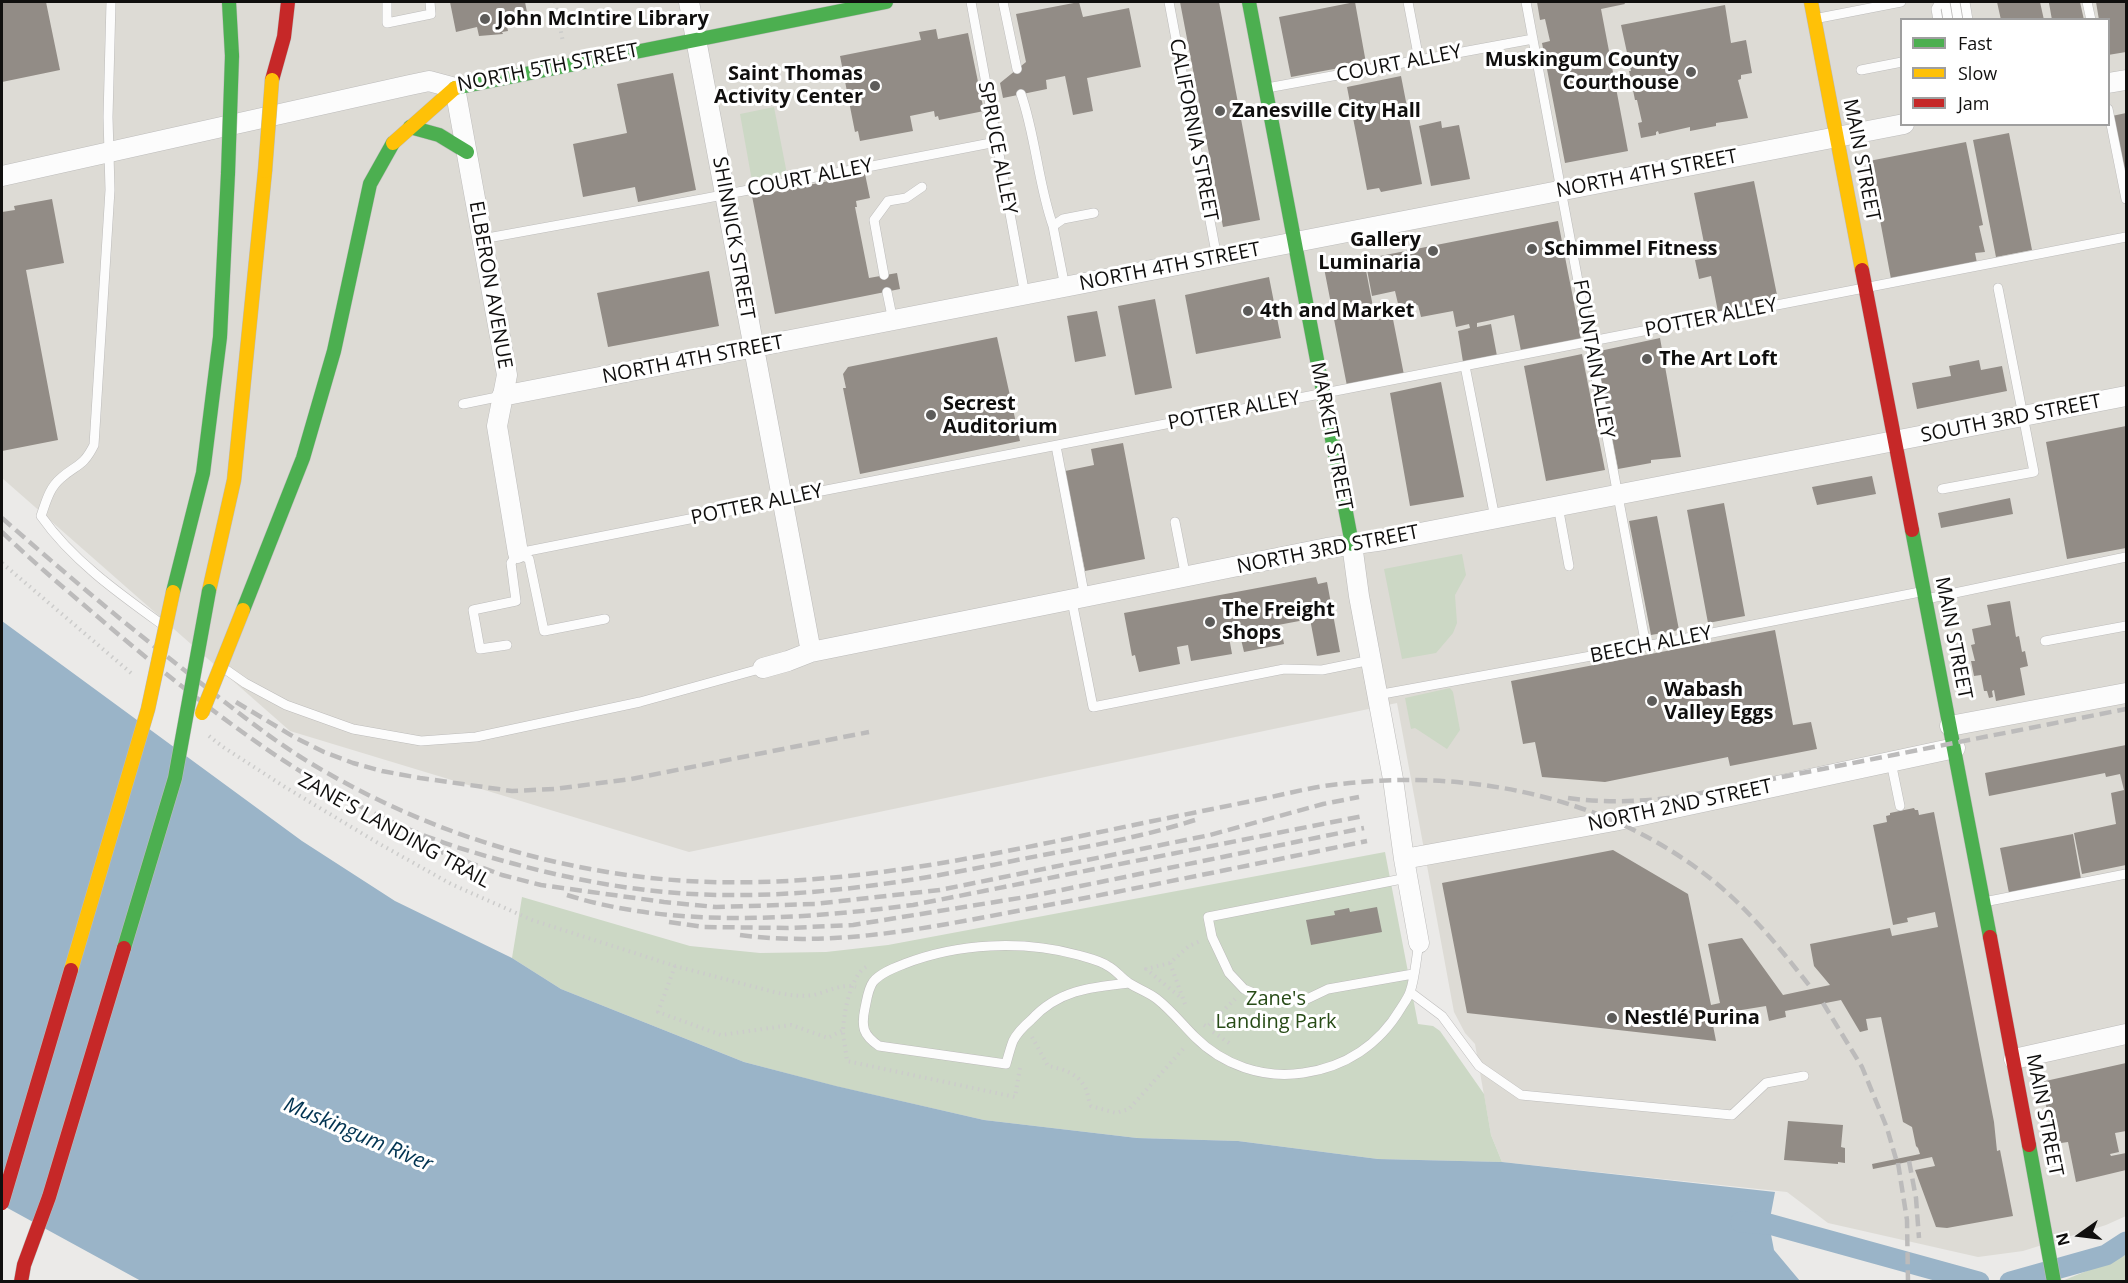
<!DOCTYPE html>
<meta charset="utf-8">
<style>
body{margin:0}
#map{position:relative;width:2128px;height:1283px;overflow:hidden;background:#ebeae8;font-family:"Open Sans",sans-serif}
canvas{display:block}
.frame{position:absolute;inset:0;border:3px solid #100f0e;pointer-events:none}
.legend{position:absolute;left:1900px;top:18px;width:210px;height:108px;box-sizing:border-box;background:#fff;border:2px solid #9f9f9f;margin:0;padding:8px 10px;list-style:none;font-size:18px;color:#100f0e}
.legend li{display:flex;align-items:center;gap:12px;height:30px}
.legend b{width:30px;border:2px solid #9f9f9f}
.north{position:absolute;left:2050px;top:1205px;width:60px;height:60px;-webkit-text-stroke:4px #fff;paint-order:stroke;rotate:256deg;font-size:16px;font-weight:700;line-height:24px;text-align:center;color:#100f0e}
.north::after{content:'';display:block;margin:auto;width:21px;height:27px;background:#100f0e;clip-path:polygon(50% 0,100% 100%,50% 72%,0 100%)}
</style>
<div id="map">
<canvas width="2128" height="1283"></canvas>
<div class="frame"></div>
<ul class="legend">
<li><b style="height:8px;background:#4caf50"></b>Fast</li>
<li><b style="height:8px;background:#ffc107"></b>Slow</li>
<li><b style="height:8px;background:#c62828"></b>Jam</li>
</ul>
<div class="north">N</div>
</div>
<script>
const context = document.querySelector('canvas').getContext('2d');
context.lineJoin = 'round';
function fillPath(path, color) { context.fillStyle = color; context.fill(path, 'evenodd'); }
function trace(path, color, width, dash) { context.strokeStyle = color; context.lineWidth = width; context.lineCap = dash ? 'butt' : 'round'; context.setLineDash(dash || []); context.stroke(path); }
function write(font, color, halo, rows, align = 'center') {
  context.font = font + ' "Open Sans",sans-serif'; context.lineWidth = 6; context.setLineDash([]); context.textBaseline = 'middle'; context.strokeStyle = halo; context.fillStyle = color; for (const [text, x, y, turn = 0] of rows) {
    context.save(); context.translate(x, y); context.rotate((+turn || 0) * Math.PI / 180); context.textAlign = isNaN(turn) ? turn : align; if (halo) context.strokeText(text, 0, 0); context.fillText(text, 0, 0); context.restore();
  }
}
const built = new Path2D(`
 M 2,2 L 2126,2 L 2126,1216 L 2106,1225 L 2023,1251 L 1978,1257 L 1828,1223 L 1787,1192 L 1502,1162 L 1491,1135 L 1475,1044 L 1465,1033 L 1454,1012 L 1397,703 L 689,852 L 290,731 L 2,478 ZM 1902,20 L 2108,20 L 2108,124 L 1902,124 Z`);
const green = new Path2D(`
 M 774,107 L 787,174 L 752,181 L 740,114 Z
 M 1462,554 L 1466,575 L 1455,595 L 1457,623 L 1453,633 L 1436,653 L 1402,659 L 1384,569 Z
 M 1450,688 L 1453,692 L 1460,730 L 1447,749 L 1415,728 L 1411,729 L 1405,698 Z
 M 1385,852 L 1418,1024 L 1433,1026 L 1440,1031 L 1484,1094 L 1491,1135 L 1502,1162 L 1378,1159 L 1238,1141 L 1137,1138 L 984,1120 L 835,1086 L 744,1062 L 561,989 L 512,958 L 522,897 L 690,946 L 760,953 L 826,952 L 888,945 Z
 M 2126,1255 L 2126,1281 L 2062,1281 Z`);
const water = new Path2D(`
 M 2,621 L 302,841 L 395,901 L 512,958 L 561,989 L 744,1062 L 836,1086 L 984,1120 L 1137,1138 L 1238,1141 L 1378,1159 L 1502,1162 L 1775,1192 L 1769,1224 L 1774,1250 L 1800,1281 L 141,1281 L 2,1205 Z`);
const canal = new Path2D(`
 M 1741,1222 L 1769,1224 L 1979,1282
 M 2010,1282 L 2106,1255 L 2126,1242`);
const building = new Path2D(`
 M 2,2 L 46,2 L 60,70 L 2,82 Z
 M 450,2 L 525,2 L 528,17 L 506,22 L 508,31 L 502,32 L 503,34 L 479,36 L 477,27 L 456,32 Z
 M 1079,2 L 1083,17 L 1129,8 L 1141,67 L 1087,78 L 1093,111 L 1073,115 L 1065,76 L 1046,80 L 1047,89 L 1003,98 L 1000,83 L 1026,62 L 1016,14 Z
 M 1180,2 L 1219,2 L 1260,220 L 1223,227 Z
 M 1355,2 L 1366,63 L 1291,77 L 1279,17 Z
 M 1537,2 L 1624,2 L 1625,4 L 1601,9 L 1628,151 L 1565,163 L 1542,43 L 1550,41 L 1545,19 L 1540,20 Z
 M 1997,2 L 2040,2 L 2044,20 L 2001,20 Z
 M 2054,2 L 2080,2 L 2084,20 L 2052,20 L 2049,3 Z
 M 2096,2 L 2126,2 L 2126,52 L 2108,55 L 2108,20 L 2099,20 Z
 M 1725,5 L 1731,43 L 1746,40 L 1752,73 L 1741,75 L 1741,79 L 1738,80 L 1748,118 L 1716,123 L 1716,126 L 1690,131 L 1690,127 L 1659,134 L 1658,131 L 1656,132 L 1656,135 L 1641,138 L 1638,123 L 1642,122 L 1637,100 L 1635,100 L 1629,71 L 1631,71 L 1621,25 Z
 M 936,29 L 938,39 L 968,33 L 984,111 L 939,120 L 938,116 L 935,117 L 934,111 L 910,116 L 913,131 L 860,141 L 858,131 L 855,132 L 840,56 L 921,40 L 919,32 Z
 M 673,73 L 696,190 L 638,202 L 635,187 L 583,197 L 573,144 L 627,133 L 617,84 Z
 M 1401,76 L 1422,184 L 1381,192 L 1379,188 L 1367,190 L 1347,87 Z
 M 2126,113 L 2126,187 L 2112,116 Z
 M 1441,121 L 1442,128 L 1459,125 L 1470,179 L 1431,186 L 1419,126 Z
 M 2009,133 L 2032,250 L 1996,257 L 1973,140 Z
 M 1966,142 L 1983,225 L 1979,226 L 1985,252 L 1975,253 L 1977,263 L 1891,279 L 1869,161 Z
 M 865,174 L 870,198 L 856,201 L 857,207 L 855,207 L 869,278 L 897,273 L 900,289 L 775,314 L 752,196 Z
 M 1754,181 L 1778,300 L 1718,312 L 1711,276 L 1699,279 L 1695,260 L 1707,258 L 1694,193 Z
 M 52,199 L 64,263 L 26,270 L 58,440 L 2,451 L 2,212 L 15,210 L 14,206 Z
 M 1558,221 L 1581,339 L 1521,351 L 1514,315 L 1487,321 L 1477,323 L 1477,327 L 1491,324 L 1497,356 L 1463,362 L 1458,331 L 1470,328 L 1469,324 L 1456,327 L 1453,311 L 1421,317 L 1418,305 L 1399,308 L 1395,291 L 1372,296 L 1365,259 Z
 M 1364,260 L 1373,307 L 1390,304 L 1404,375 L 1347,386 L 1324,268 Z
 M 709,271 L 719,326 L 608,347 L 597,293 Z
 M 1269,277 L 1281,338 L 1196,354 L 1185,295 Z
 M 1155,299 L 1172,388 L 1135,395 L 1118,306 Z
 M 1097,311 L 1106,356 L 1075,362 L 1067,316 Z
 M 997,337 L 1020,441 L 860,474 L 843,388 L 846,388 L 843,374 L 848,367 Z
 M 1660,338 L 1681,457 L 1651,460 L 1651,463 L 1618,469 L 1595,352 Z
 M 1582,354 L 1605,470 L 1546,481 L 1524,366 Z
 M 1979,360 L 1981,370 L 2002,366 L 2007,391 L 1917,409 L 1912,383 L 1951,376 L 1949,366 Z
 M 1441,382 L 1464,497 L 1410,506 L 1390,393 Z
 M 2126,426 L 2126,548 L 2067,559 L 2046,442 Z
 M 1123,443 L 1145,559 L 1085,571 L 1065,471 L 1094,465 L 1091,449 Z
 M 1872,476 L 1876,494 L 1817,505 L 1812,487 Z
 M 2010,498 L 2013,514 L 1941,528 L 1938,513 Z
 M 1724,503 L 1745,616 L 1708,623 L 1687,510 Z
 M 1657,516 L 1679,630 L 1651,635 L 1629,521 Z
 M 1316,577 L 1318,584 L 1327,582 L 1340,652 L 1317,656 L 1310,619 L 1278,625 L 1278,628 L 1281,628 L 1284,644 L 1244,652 L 1240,635 L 1229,637 L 1232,654 L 1191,661 L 1188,645 L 1177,647 L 1180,664 L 1139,672 L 1135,655 L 1132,656 L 1124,613 Z
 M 2010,601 L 2016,637 L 2019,636 L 2022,652 L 2025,651 L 2028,666 L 2020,668 L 2025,695 L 1996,701 L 1994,690 L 1992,691 L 1993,697 L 1989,698 L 1987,691 L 1984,691 L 1981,675 L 1974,676 L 1971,661 L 1975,661 L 1971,645 L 1975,644 L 1972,629 L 1991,625 L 1987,605 Z
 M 1775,630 L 1793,725 L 1811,722 L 1817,749 L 1730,766 L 1728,757 L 1605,782 L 1542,777 L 1535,742 L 1523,744 L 1511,681 Z
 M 2126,745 L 2126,865 L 2082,874 L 2074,833 L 2116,824 L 2111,793 L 2124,790 L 2120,774 L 2106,777 L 2105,773 L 1989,796 L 1985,773 Z
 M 1914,808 L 1915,810 L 1918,810 L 1919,815 L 1934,812 L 1994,1122 L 1997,1151 L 2000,1150 L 2013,1216 L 1947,1228 L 1936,1227 L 1915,1170 L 1935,1166 L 1932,1157 L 1873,1169 L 1872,1164 L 1920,1154 L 1918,1148 L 1916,1146 L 1912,1127 L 1903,1122 L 1881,1017 L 1866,1019 L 1868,1030 L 1860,1032 L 1841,1000 L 1785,1011 L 1786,1017 L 1769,1021 L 1766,1006 L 1711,1015 L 1716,1041 L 1467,1013 L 1442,883 L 1613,850 L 1688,894 L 1711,1005 L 1720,1003 L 1708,944 L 1742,938 L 1783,995 L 1830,985 L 1814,966 L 1810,944 L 1890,928 L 1892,936 L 1938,927 L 1935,912 L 1907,918 L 1908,922 L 1893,925 L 1873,825 L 1887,822 L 1886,816 L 1890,815 L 1890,813 Z
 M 2073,834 L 2081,879 L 2009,893 L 2000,848 Z
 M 1377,907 L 1382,932 L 1311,945 L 1306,920 L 1335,915 L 1334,911 L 1349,908 L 1350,912 Z
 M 2126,1063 L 2126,1131 L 2115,1133 L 2119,1152 L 2110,1154 L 2111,1156 L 2126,1153 L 2126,1170 L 2076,1182 L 2068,1142 L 2054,1144 L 2041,1082 Z
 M 1788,1121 L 1843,1125 L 1841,1147 L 1845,1148 L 1845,1163 L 1838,1162 L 1838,1164 L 1784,1160 Z`);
const path = new Path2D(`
 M 555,2 L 563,42
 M 2,563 L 131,673
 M 209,736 L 223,747 L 285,787 L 378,843 L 451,884 L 532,920 L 675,966 L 778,993 C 790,995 801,997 813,995 C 828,992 841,983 856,987
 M 1170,963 L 1146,969 L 1180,997
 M 675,966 L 658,1012 L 721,1035 L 791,1025 L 828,1038 L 843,1030
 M 866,967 C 850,976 843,1016 843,1033 C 844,1042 846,1052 847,1061 L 1015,1097 L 1020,1068
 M 1185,1004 L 1170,963 L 1189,946 L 1200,941
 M 1204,1025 L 1207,1027 L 1235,999
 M 1213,1032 L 1232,1045
 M 1032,1037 L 1048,1066 C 1063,1069 1077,1073 1085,1087 C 1088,1093 1088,1100 1091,1106 L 1116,1113 L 1129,1109 L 1184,1048`);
const lane = new Path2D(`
 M 111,2 L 108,117 L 110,190 L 94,445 C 83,467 77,464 61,478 C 49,488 46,502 41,516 C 71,559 117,592 160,623
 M 387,2 L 387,23 L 431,14 L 430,2
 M 971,2 L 1025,295
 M 1003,2 L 1017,69
 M 1169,2 L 1217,258
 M 1408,2 L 1419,60
 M 1526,2 L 1646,646
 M 1945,2 L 1948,20
 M 1955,2 L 1958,20
 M 1965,2 L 1968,20
 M 2087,2 L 2091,20
 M 1819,18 L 1901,2
 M 1938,20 L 1936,9 L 1940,2
 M 1861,70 L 1902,62
 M 1267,88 L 1533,39
 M 1021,94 C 1036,137 1038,184 1053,226
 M 2108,109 L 2126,199
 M 482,239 L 702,199 L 996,142
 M 884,275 L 874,220 L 888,201 L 906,198 L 922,187
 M 1065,287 L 1053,226 L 1063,219 L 1094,213
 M 887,292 L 893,321
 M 1465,366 L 1495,518
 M 463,404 L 502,396
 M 1056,446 L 1085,598
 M 1942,489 L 2034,472 L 1998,288
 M 1558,506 L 1569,566
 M 1175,522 L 1186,578
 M 518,553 L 760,505 L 806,494 L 2126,237
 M 518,553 L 529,559 L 544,631 L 605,619
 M 1931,598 L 2126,557
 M 1072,601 L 1093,707 L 1284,669 L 1322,670 L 1371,660
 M 2045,641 L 2126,626
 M 507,645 L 480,649 L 473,610 L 516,601 L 511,563 L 518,553
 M 225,669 L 245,683 L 286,705 L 353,729 L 421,741 L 476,737 L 640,702 L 763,668
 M 1377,695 L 1646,646 L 1920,592
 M 1891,762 L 1900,806
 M 1407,878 L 1208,917 L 1212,937 L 1229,973 L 1244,989 L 1263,997 L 1282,1001 L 1307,999 L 1328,989 L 1413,974
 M 1989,901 L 2126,874
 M 1129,983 C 1091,987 1058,990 1031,1020 C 1024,1026 1017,1033 1013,1041 C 1010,1049 1008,1057 1006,1064 L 879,1046 C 863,1035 861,1027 865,1008 C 867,999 868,989 873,982 C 880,973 894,968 904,964 C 958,943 1022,940 1078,955 C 1088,958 1099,960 1108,966 C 1116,970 1121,978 1129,983 C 1138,989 1148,992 1157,999 C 1171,1010 1182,1024 1195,1037 C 1223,1065 1263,1079 1303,1073 C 1345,1067 1379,1045 1401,1008 C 1404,1003 1408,998 1410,992 C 1415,978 1416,959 1419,943
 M 1410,992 L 1442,1016 L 1479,1066 L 1521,1095 L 1732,1115 L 1766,1083 L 1804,1076`);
const street = new Path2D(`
 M 689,2 L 811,652
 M 2108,83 L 2126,80
 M 2,176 L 410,85 L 429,81 L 455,88 L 507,375 L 497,426 L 518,553
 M 502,396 L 1904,124
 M 1352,544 L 1359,596 L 1393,779 L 1404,859 L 1419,943
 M 763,668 L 788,661 L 811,652 L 1327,548 L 1384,540 L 2126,396
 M 1950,726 L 2126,693
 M 1404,859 L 1614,821 L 1955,748
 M 2014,1059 L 2126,1034`);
const fast = new Path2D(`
 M 229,2 L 232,56
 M 1249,2 L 1352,544
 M 455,88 L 886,2
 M 410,127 L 439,135 L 467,152
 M 1912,530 L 1990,937
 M 173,592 L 203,473 L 220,337 L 228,173
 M 243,610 L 303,458 L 334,351 L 370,184 L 393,143
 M 2029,1145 L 2054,1282`);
const slow = new Path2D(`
 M 1811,2 L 1862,270
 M 393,143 L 455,88
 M 209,591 L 234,480 L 265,171`);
const jam = new Path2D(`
 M 272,80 L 284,37 L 288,2
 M 1862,270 L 1912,530
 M 1990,937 L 2029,1145`);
const rail = new Path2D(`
 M 2,518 C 60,569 118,618 179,666 C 219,697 257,729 299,756 C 393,815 498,854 607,872 C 792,903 973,858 1153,821 C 1193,813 1232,805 1271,797 C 1294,792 1317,786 1341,784 C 1465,769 1600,795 1702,872 C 1745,904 1779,947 1812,989
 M 2,532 C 35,564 70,593 105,623 C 190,695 279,766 379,816 C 422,837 469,852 515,864 C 585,883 657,895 729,895 C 828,896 926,879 1022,859 C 1080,848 1139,838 1195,820
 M 236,702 L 294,737 L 324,752 L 353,763 L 382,771 L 420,778 L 512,791 L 554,789 L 631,779 L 869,732
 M 1568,798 C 1609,804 1651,801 1691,795 L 2126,709
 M 417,839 L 441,852 L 502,875 L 541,885 L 664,902 L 716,907 L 815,904 L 940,890 L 1210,835 L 1323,804 L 1359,797
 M 567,895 C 674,929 803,919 913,905 L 1363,816
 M 669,922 L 704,927 L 788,928 L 853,925 L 1032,896 L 1364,828
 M 740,935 C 840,948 936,926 1033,908 C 1144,887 1256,864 1367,841
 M 1823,1003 L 1862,1067 L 1887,1128 L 1896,1159
 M 1909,1161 L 1916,1198 L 1919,1238
 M 1898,1163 L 1907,1220 L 1908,1282`);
const fastBridge = new Path2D(`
 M 228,173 L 232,56
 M 124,948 L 175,778 L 209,591`);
const slowBridge = new Path2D(`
 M 265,171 L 272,80
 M 202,713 L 243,610
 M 71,970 L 148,709 L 173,592`);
const jamBridge = new Path2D(`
 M 2,1203 L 71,970
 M 21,1282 L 24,1265 L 49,1197 L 124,948`);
const markers = [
 [485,19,6,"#5d5c5a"],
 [1691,72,6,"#5d5c5a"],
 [875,86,6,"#5d5c5a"],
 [1220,111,6,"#5d5c5a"],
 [1532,249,6,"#5d5c5a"],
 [1433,251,6,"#5d5c5a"],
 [1248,311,6,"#5d5c5a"],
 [1647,359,6,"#5d5c5a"],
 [931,415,6,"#5d5c5a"],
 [1210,622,6,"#5d5c5a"],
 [1652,701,6,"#5d5c5a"],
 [1612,1018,6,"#5d5c5a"]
];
const poiNames = [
 ["John McIntire Library",497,19],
 ["Muskingum County",1679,60,"right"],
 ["Courthouse",1679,83,"right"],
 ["Saint Thomas",863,74,"right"],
 ["Activity Center",863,97,"right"],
 ["Zanesville City Hall",1232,111],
 ["Gallery",1421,240,"right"],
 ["Luminaria",1421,263,"right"],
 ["Schimmel Fitness",1544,249],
 ["4th and Market",1260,311],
 ["The Art Loft",1659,359],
 ["Secrest",943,404],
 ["Auditorium",943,427],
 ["The Freight",1222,610],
 ["Shops",1222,633],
 ["Wabash",1664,690],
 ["Valley Eggs",1664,713],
 ["Nestlé Purina",1624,1018]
];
const streetNames = [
 ["COURT ALLEY",1399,64,-11],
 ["NORTH 5TH STREET",548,68,-11],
 ["CALIFORNIA STREET",1193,130,79],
 ["SPRUCE ALLEY",997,148,79],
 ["MAIN STREET",1861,160,79],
 ["NORTH 4TH STREET",1647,174,-11],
 ["COURT ALLEY",810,178,-11],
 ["SHINNICK STREET",733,238,80],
 ["NORTH 4TH STREET",1170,267,-11],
 ["ELBERON AVENUE",490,285,80],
 ["POTTER ALLEY",1711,318,-11],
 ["FOUNTAIN ALLEY",1593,359,80],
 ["NORTH 4TH STREET",693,360,-11],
 ["POTTER ALLEY",1234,411,-11],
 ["SOUTH 3RD STREET",2011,419,-11],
 ["MARKET STREET",1331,436,79],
 ["POTTER ALLEY",757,505,-12],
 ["NORTH 3RD STREET",1328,550,-11],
 ["MAIN STREET",1953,638,79],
 ["BEECH ALLEY",1651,645,-11],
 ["NORTH 2ND STREET",1680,806,-12],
 ["ZANE'S LANDING TRAIL",394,831,29],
 ["MAIN STREET",2044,1115,79]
];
const parkNames = [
 ["Zane's",1276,999],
 ["Landing Park",1276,1022]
];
const waterNames = [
 ["Muskingum River",358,1135,23]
];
fillPath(built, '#dddbd5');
fillPath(green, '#ccd8c5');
fillPath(water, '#9ab4c8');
trace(canal, '#9ab4c8', 21);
fillPath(building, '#928c86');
trace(lane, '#bdbcbb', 10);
trace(street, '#bdbcbb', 21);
trace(fast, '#bdbcbb', 15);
trace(slow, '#bdbcbb', 15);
trace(jam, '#bdbcbb', 15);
trace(path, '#cccccb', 4, [1.5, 4.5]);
trace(lane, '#fcfcfc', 9);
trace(street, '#fcfcfc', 20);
trace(fast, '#4caf50', 14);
trace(slow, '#ffc107', 14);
trace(jam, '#c62828', 14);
trace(rail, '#bcbbbb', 4.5, [12, 6]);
trace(fastBridge, '#bdbcbb', 15, []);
trace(slowBridge, '#bdbcbb', 15, []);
trace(jamBridge, '#bdbcbb', 15, []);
trace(fastBridge, '#4caf50', 14);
trace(slowBridge, '#ffc107', 14);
trace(jamBridge, '#c62828', 14);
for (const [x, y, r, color] of markers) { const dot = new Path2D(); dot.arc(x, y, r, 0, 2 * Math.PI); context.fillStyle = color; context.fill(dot); trace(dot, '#fff', 2); }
write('bold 20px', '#100f0e', '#fff', poiNames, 'left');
write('20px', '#100f0e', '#fff', streetNames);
write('20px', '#274b16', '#fff', parkNames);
write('italic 21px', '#013351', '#fff', waterNames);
</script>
